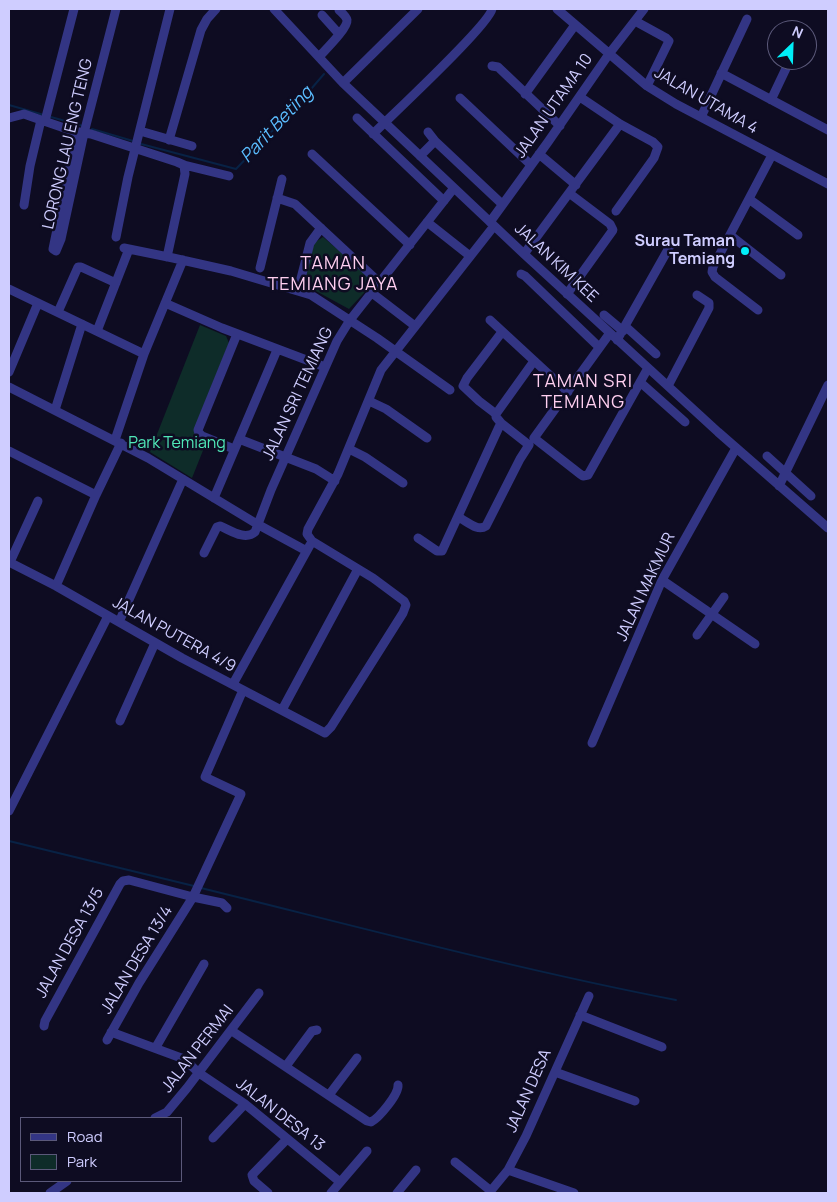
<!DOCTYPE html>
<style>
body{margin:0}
#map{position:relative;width:837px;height:1202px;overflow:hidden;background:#0e0c22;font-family:Manrope,sans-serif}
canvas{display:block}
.frame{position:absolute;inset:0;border:10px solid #cfcdff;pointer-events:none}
.legend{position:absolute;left:20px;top:1117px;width:162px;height:65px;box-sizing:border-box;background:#0e0c22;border:1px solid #5b597a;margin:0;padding:6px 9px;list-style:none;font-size:15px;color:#cfcdff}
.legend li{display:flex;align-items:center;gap:10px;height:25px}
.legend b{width:25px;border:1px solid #5b597a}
.north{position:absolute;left:767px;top:20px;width:50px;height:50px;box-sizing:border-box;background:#0e0c22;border:1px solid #5b597a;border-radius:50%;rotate:24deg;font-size:14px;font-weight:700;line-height:20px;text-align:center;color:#cfcdff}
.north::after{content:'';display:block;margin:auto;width:18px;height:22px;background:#00eef8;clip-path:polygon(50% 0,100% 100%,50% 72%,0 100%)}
</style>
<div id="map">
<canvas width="837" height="1202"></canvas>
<div class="frame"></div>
<ul class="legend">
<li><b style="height:6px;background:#333584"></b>Road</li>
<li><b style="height:14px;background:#0e2c29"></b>Park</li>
</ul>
<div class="north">N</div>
</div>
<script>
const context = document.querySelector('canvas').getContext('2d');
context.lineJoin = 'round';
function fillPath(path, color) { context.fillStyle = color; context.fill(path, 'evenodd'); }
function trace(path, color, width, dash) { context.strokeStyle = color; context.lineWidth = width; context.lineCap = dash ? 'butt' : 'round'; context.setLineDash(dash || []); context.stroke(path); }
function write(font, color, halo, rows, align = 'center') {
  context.font = font + ' Manrope,sans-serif'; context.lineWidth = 5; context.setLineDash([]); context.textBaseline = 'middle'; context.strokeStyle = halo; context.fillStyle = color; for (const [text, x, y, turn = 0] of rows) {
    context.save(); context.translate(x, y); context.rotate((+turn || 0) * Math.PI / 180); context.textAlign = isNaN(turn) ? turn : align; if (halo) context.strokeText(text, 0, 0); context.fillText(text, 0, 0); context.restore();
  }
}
const green = new Path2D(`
 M 323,237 L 375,281 L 349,309 L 303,284 L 314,243 Z
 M 200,325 L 226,336 L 229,343 L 194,430 L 199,439 L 206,443 L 192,478 L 150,452 Z`);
const stream = new Path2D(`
 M 9,105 L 44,115
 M 51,117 L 83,126
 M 92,129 L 133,141
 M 141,144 L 236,169 L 299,103 L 324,74
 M 9,841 L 194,886
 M 201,888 C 359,927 516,969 676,1000`);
const minor = new Path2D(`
 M 274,9 L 343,83 L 524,254 L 718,432 L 828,528
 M 557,9 L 647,86 L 676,104 L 828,184
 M 322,15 L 339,34
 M 635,21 L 666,38 L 669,41 L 647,86
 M 319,57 C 325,50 348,28 347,20 C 346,16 342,13 339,10
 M 492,66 L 498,67 L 560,126
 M 721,73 L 828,130
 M 343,83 L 418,9
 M 525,94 L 575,25
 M 580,97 L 620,124 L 653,142 L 658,147 L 654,158 L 616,211
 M 460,98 L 531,165
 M 771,100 L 790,60
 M 701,117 L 747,19
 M 9,118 L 24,114 L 41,120
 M 357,118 L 444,201
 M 45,121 L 74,9
 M 140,131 L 192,146
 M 77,132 L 53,249 L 56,251 L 61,239 L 84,133 L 116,9
 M 428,132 L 435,141 L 502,204
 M 373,134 C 392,115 489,25 492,9
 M 169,140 L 201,30 L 207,19 L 216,9
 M 312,154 L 410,245
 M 539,154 L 576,185
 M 420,156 L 435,141
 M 184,165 L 229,176
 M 277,198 L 295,204 L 380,283
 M 749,199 L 798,235
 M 24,205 L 30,166 L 41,120 L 73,131 L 91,134 L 177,162 L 184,165 L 185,174 L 167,257
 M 427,222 L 470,256
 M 490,222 L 548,142 L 609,54 L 644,9
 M 730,235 L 781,275
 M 116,237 L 128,177 L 170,9
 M 124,248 L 173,258 L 231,271 L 311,295 L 377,338 L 450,390
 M 524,254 L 620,124
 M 260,268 L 282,179
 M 521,274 L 525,276 L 599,347
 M 9,289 L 144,354
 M 298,290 L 310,243 L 321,228
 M 372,293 L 415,326
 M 567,294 L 613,230 L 610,224 L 569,193
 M 165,303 L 222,328 L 325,367
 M 758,310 L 715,277 L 712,272 L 713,267 L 772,155
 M 58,312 L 78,267 L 81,267 L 116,283
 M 604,315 L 623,331
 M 490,320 L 568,392
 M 625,326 L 656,354
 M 97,331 L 129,249
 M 610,333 L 534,438 L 580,474 L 583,476 L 588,475 L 648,368
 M 617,340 L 670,246
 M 9,372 L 38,303
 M 640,382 L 685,422
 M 668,386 L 709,308 L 709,303 L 697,295
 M 9,387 L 148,458 L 257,524 L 303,549
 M 369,401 L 386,409 L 427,438
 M 55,410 L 82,324
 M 496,414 L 479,401 L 463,386 L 467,378 L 502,332
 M 496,414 L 534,361
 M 239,439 L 316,469 L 335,481
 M 115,440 L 144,354 L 183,260
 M 234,449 L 202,436 L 199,433 L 198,430 L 237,334
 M 349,449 L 365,457 L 403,483
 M 9,451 L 96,495
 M 767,456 L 811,496
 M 779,486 L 828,385
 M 214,498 L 277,350
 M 458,517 C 467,521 477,532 486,526 L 520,459 L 529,445 L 501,423
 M 418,538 L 437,551 L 442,551 L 499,427 L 501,423 L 496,417 L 496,414
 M 204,553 L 217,527 L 220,526 C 230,530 245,541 255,532 L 271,490 L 337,341 L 350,320 L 454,188
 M 9,562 L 56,586 L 182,658 L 325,733 L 331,727 L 403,613 L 406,605 L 404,601 L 373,578 L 312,541 L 307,534 L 308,529 L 338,474 L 381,370 L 494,226
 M 10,562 L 38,501
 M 662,580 L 755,644
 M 56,586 L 96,495 L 121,443
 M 119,622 L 183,479
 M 697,635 L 724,597
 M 233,684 L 310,545
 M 282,710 L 358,569
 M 120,721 L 155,643
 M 592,743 L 662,580 L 736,448
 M 9,811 L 108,616
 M 580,1015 L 662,1047
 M 44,1026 L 45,1021 L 120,884 L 123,881 L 129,880 L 193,897 L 222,903 L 227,908
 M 232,1031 L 367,1121 L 371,1122 C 379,1118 399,1094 398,1085
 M 111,1032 L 184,1059 L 199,1073 L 245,1104 L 340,1182
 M 107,1040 L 139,983 L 193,897 L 241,794 L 205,777 L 243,690
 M 156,1047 L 204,964
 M 286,1066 L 312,1031 L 317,1030
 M 555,1072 L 635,1101
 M 329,1095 L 357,1058
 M 155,1118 L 167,1112 L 187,1088 L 259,993
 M 213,1138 L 245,1104
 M 455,1162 L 491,1191
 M 508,1170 L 574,1193
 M 50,1193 L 67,1181
 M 268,1193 L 254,1181 L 252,1175 L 287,1139
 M 331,1193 L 367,1151
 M 397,1193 L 416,1170
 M 489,1193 L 508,1170 L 526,1136 L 589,996`);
const markers = [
 [745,251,5,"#00eef8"]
];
const streetNames = [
 ["JALAN UTAMA 4",706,101,30],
 ["JALAN UTAMA 10",554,106,-55],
 ["LORONG LAU ENG TENG",68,144,-77],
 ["JALAN KIM KEE",556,263,43],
 ["JALAN SRI TEMIANG",298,394,-65],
 ["JALAN MAKMUR",646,587,-65],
 ["JALAN PUTERA 4/9",174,635,29],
 ["JALAN DESA 13/5",70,943,-61],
 ["JALAN DESA 13/4",137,960,-59],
 ["JALAN PERMAI",198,1049,-52],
 ["JALAN DESA",529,1091,-66],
 ["JALAN DESA 13",280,1115,38]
];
const poiNames = [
 ["Surau Taman",735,242],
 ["Temiang",735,260]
];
const parkNames = [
 ["Park Temiang",177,444]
];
const waterNames = [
 ["Parit Beting",277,125,-47]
];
const neighbourhoodNames = [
 ["TAMAN",333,264],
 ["TEMIANG JAYA",333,285],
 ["TAMAN SRI",583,382],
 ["TEMIANG",583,403]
];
fillPath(green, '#0e2c29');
trace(stream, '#082245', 2);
trace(minor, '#333584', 9);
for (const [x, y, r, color] of markers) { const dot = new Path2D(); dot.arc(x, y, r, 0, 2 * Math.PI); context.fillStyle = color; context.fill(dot); trace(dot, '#0e0c22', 2); }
write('16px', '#cfcdff', '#0e0c22', streetNames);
write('bold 16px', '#cfcdff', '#0e0c22', poiNames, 'right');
write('16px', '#50e7b8', '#0e0c22', parkNames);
write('italic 18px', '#5bbdff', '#0e0c22', waterNames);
context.letterSpacing = '1px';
write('18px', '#ffcff0', '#0e0c22', neighbourhoodNames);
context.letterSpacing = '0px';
</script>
